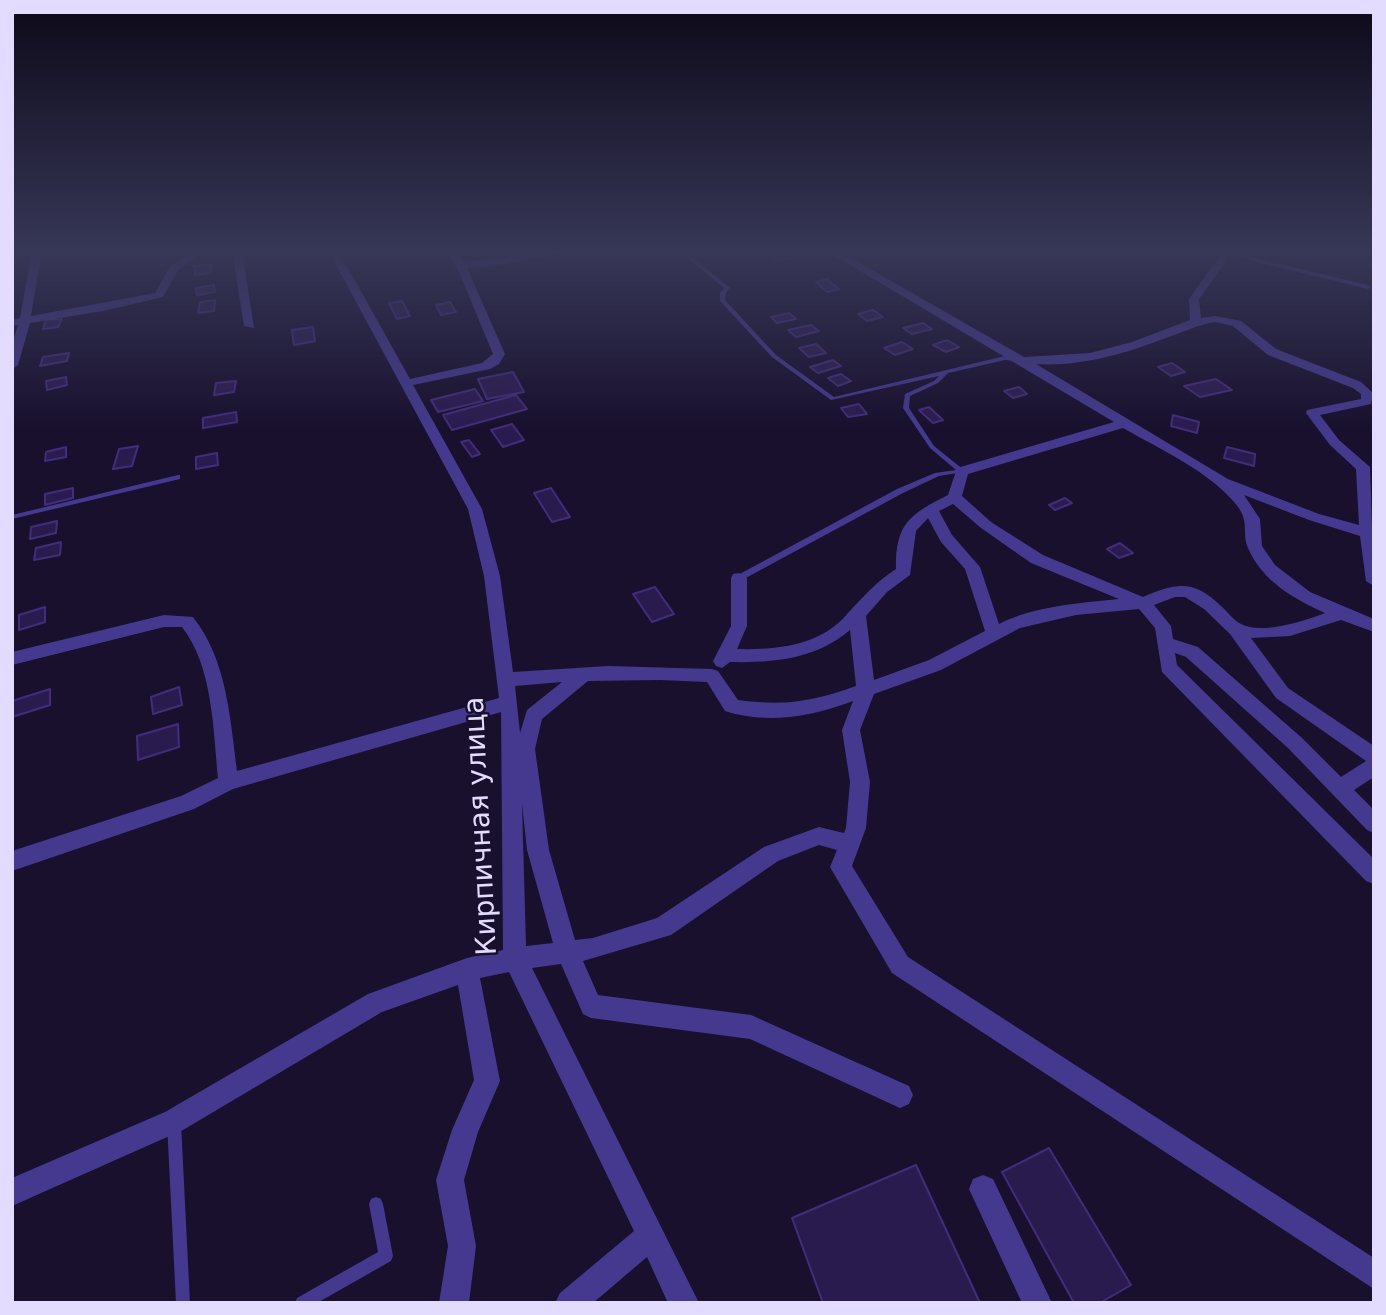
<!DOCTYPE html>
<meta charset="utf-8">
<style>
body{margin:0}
#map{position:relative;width:1386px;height:1315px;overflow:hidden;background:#18102d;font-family:"DejaVu Sans",sans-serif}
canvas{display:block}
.frame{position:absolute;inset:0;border:14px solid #e3dcff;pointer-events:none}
</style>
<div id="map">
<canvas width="1386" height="1315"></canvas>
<div class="frame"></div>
</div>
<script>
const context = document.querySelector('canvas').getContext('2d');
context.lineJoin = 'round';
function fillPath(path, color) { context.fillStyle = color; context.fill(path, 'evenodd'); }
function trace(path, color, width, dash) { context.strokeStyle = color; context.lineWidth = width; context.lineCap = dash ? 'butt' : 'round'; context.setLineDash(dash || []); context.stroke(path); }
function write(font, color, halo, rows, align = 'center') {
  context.font = font + ' "DejaVu Sans",sans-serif'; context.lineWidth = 5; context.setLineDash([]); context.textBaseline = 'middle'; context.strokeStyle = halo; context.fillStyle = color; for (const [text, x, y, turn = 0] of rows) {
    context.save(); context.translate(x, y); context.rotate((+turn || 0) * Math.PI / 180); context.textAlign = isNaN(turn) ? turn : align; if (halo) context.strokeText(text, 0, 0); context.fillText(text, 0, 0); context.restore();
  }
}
const building = new Path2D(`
 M 785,250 L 794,257 L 778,261 L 768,253 Z
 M 211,264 L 211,273 L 195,275 L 195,266 Z
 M 827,279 L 839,289 L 827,292 L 816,282 Z
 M 214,285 L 215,292 L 197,295 L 196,288 Z
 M 215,300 L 214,311 L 198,313 L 200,302 Z
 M 402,301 L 410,316 L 397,319 L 389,303 Z
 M 450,302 L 456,312 L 441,315 L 436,305 Z
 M 873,310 L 883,317 L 867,321 L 858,314 Z
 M 789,313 L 796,319 L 777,323 L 771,317 Z
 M 62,319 L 58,327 L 43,329 L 46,320 Z
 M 923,323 L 932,329 L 912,334 L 903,328 Z
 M 811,325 L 819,331 L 796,337 L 788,330 Z
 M 313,327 L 315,341 L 294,345 L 292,330 Z
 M 947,340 L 959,347 L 946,352 L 933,345 Z
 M 902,342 L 913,349 L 895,355 L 884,348 Z
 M 816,344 L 826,353 L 809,357 L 799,348 Z
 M 69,353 L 67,361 L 40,366 L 43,357 Z
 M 833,360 L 841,366 L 818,373 L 810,367 Z
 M 1172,363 L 1185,372 L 1171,376 L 1158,367 Z
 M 513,372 L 524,392 L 487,399 L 478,379 Z
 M 841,374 L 851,381 L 838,386 L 828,378 Z
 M 66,377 L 67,385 L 47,390 L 46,381 Z
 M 1216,379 L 1232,390 L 1200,397 L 1184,386 Z
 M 236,381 L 234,392 L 214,395 L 216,383 Z
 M 1019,387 L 1027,394 L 1013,398 L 1004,391 Z
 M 475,389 L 483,401 L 438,412 L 431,400 Z
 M 516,395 L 527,409 L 452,430 L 443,415 Z
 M 859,404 L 867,414 L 848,417 L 841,408 Z
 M 929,407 L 943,420 L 933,423 L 919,410 Z
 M 236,412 L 237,422 L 203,428 L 203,418 Z
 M 1173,415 L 1199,422 L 1197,433 L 1171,426 Z
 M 512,424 L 524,440 L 503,447 L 491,430 Z
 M 469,440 L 480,454 L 472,457 L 461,442 Z
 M 138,446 L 132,466 L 113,469 L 119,449 Z
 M 66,447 L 66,457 L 45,461 L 46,452 Z
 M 1227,447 L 1255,454 L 1254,466 L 1224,458 Z
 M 217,453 L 218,465 L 196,469 L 196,457 Z
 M 73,488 L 73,498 L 45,505 L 45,494 Z
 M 551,488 L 570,517 L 552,522 L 534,493 Z
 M 1065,498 L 1072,503 L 1055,510 L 1049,505 Z
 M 57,521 L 56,533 L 30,539 L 31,527 Z
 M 61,542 L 60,555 L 34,560 L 36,548 Z
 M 1120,543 L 1133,553 L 1119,558 L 1107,549 Z
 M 655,587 L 674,614 L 652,622 L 633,594 Z
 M 45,607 L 45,622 L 19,630 L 19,615 Z
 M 179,687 L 182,705 L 153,714 L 151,697 Z
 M 50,689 L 50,705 L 12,717 L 12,701 Z
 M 178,724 L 179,747 L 138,760 L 137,736 Z
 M 1049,1148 L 1131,1285 L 1100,1303 L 1074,1303 L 1002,1172 Z
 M 916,1165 L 980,1303 L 823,1303 L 792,1218 Z`);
const service = new Path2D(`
 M 678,250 L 683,250 L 729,287 L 730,288 L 726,293 L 725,300 L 776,355 L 834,397 L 1005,356 L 1019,358 L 1020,359 L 1017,361 L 1005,360 L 948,373 L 938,383 L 910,396 L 909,408 L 934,446 L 964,470 L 964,472 L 939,476 L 903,493 L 742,580 L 736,580 L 735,578 L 736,576 L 897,489 L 935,473 L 956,470 L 930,448 L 903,408 L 905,394 L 934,381 L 939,376 L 831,400 L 772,357 L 720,301 L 720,293 L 724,288 Z
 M 1242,255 L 1368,285 L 1371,287 L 1368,289 L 1240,258 L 1240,256 Z
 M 178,475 L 180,475 L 180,479 L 12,519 L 12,515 Z
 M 174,1116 L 179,1118 L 181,1123 L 190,1303 L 176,1303 L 167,1123 L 169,1118 Z
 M 376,1197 L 381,1199 L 383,1204 L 393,1256 L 391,1261 L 317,1303 L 295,1303 L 297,1298 L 378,1252 L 369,1204 L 371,1199 Z`);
const minor = new Path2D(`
 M 32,250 L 42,250 L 31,316 L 155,293 L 170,266 L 197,250 L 209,250 L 178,270 L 163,297 L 103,311 L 30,323 L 18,365 L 12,369 L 12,344 L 18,325 L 12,326 L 12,320 L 20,318 Z
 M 232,250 L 242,250 L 254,328 L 244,326 Z
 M 328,250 L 338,250 L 410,379 L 482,363 L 493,354 L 459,272 L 446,250 L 456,250 L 463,262 C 501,259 539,250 577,250 L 502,265 L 467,268 L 505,354 L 499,364 L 490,369 L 413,385 L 482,509 L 500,576 L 513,672 L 608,666 L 712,669 L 718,671 L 738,700 C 785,706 811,702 856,686 L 850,630 C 816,659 774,663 730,662 L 722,668 L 716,666 L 713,661 L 731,626 L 731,578 L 733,574 L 739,573 L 747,578 L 747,626 L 737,649 C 776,650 821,646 848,613 C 862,598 878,580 896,569 C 895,524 910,514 948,495 L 957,468 L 1114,422 L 825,250 L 837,250 L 1024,357 L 1090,353 L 1132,342 L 1190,320 L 1189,299 L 1224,250 L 1234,250 L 1199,299 L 1201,318 L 1215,316 L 1241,321 L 1276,349 L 1361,382 L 1373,393 L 1371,404 L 1320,415 L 1339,440 L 1370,467 L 1374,586 L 1366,581 L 1360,536 L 1309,520 L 1244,495 L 1260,519 L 1262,546 L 1275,565 L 1310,592 L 1374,619 L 1374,632 L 1341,620 L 1290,636 L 1251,638 L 1288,688 L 1374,746 L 1374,777 L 1354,790 L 1374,810 L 1374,833 L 1367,830 L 1288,748 L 1186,657 L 1175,653 L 1177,665 L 1374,859 L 1374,884 L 1366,881 L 1162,672 L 1155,628 L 1139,609 L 1076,615 L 1020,628 L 941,670 L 874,694 L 860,730 L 870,782 L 866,828 L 852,866 L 908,957 L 1374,1258 L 1374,1289 L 892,973 L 830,867 L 837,850 L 819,845 L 778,861 L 671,935 L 583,961 L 598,995 L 751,1015 L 909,1086 L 913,1095 L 909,1104 L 900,1108 L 750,1039 L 591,1018 L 583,1014 L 561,964 L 532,968 L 699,1303 L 668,1303 L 647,1257 L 593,1303 L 555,1303 L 560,1293 L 634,1231 L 509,972 L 480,978 L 500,1081 L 478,1132 L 464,1180 L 476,1246 L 469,1303 L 439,1303 L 448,1246 L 436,1180 L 452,1130 L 474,1080 L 458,985 L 382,1012 L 183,1130 L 12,1206 L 12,1178 L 165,1112 L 368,994 L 467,958 L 503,950 L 501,712 L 233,789 L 194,809 L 12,871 L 12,851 L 181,796 L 218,778 C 213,729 213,667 182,627 L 164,627 L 12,665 L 12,652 L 164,615 L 193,617 C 227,660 230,718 237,771 L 499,698 L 484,576 L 468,509 ZM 1215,322 L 1233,326 L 1268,355 L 1353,388 L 1361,394 L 1361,399 L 1307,410 L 1306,413 L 1330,445 L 1356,469 L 1359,525 L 1319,514 L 1228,479 L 1036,364 C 1079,367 1124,354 1163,339 C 1181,333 1197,325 1215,322 ZM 1123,428 C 1161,450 1207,470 1235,503 C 1251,522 1241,532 1248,548 C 1262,581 1294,599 1325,613 C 1306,621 1260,635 1241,624 C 1234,621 1227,611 1221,606 C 1193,579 1176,583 1143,597 L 1043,555 L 991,522 L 962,496 L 968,474 ZM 953,504 L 981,528 L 1031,563 L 1119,599 C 1080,603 1034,606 999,624 L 980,567 L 952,535 L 939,511 ZM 928,518 L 941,542 L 965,569 L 985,631 L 929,660 L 874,680 L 866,616 L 887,592 L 910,575 L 916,531 ZM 1175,597 L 1185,597 L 1204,609 L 1230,634 L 1276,698 L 1366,761 L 1341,777 L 1302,738 L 1198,647 L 1173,639 L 1171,626 L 1154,605 ZM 660,680 L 707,682 L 725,711 C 768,725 813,716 853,701 L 842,730 L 850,782 L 846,828 L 844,833 L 819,827 L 764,847 L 657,918 L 593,938 L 575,940 L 549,850 L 535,749 L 542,719 L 588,681 ZM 562,682 L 527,710 L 520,733 L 515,686 ZM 522,804 L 527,850 L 553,943 L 526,946 Z
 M 983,1175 L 993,1179 L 1052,1303 L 1022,1303 L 969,1189 L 973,1179 Z`);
const nearStreetnames = [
 ["Кирпичная улица",482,826,-93]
];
fillPath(building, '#2a1b4f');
trace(building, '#432c7c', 2);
fillPath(service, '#44398e');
fillPath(minor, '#44398e');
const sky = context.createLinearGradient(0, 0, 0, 434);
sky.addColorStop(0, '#0d0919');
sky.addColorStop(0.58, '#373757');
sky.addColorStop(1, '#37375700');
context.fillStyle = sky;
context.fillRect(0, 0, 1386, 434);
write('28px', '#e3dcff', '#18102d', nearStreetnames);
</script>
